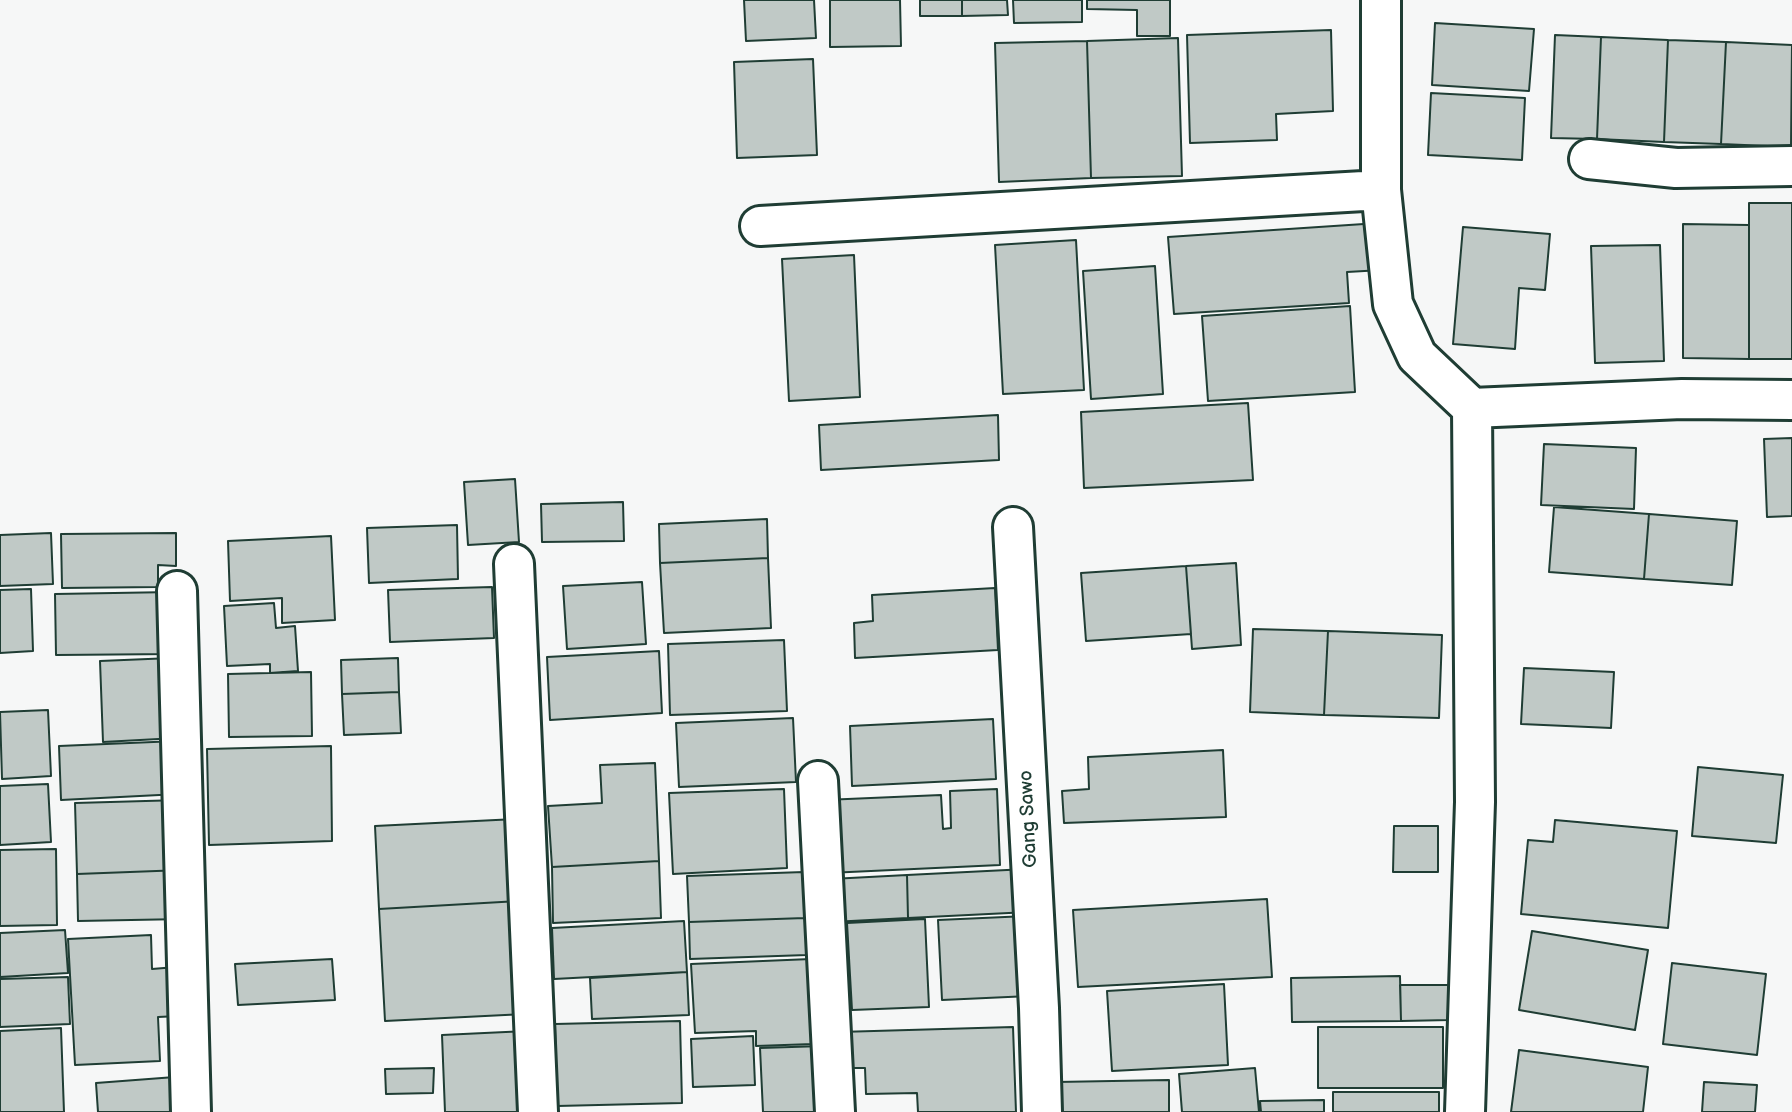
<!DOCTYPE html>
<style>
body{margin:0}
canvas{display:block;background:#f6f7f7}
</style>
<canvas width="1792" height="1112"></canvas>
<script>
const context = document.querySelector('canvas').getContext('2d');
context.lineJoin = 'round';
function fillPath(path, color) { context.fillStyle = color; context.fill(path, 'evenodd'); }
function trace(path, color, width, dash) { context.strokeStyle = color; context.lineWidth = width; context.lineCap = dash ? 'butt' : 'round'; context.setLineDash(dash || []); context.stroke(path); }
function write(font, color, halo, rows, align = 'center') {
  context.font = font + ' "Balsamiq Sans",sans-serif'; context.lineWidth = 5; context.setLineDash([]); context.textBaseline = 'middle'; context.strokeStyle = halo; context.fillStyle = color; for (const [text, x, y, turn = 0] of rows) {
    context.save(); context.translate(x, y); context.rotate((+turn || 0) * Math.PI / 180); context.textAlign = isNaN(turn) ? turn : align; if (halo) context.strokeText(text, 0, 0); context.fillText(text, 0, 0); context.restore();
  }
}
const building = new Path2D(`
 M 744,0 L 814,0 L 816,38 L 746,41 Z
 M 830,0 L 900,0 L 901,46 L 830,47 Z
 M 920,0 L 962,0 L 962,16 L 920,16 Z
 M 962,0 L 1007,0 L 1008,15 L 962,16 Z
 M 1013,0 L 1082,0 L 1082,22 L 1014,23 Z
 M 1087,0 L 1170,0 L 1170,36 L 1137,36 L 1137,10 L 1087,9 Z
 M 1435,23 L 1534,29 L 1529,91 L 1432,85 Z
 M 1331,30 L 1333,111 L 1276,114 L 1277,140 L 1190,143 L 1187,35 Z
 M 1555,35 L 1601,37 L 1597,139 L 1551,138 Z
 M 1601,37 L 1668,40 L 1664,142 L 1597,139 Z
 M 1178,38 L 1182,176 L 1091,178 L 1087,41 Z
 M 1668,40 L 1726,42 L 1721,144 L 1664,142 Z
 M 1087,41 L 1091,178 L 999,182 L 995,43 Z
 M 1726,42 L 1792,45 L 1791,147 L 1721,144 Z
 M 813,59 L 817,155 L 737,158 L 734,62 Z
 M 1431,93 L 1525,98 L 1522,160 L 1428,155 Z
 M 1749,203 L 1792,203 L 1792,359 L 1749,359 Z
 M 1379,223 L 1382,270 L 1347,272 L 1349,303 L 1174,314 L 1168,237 Z
 M 1683,224 L 1749,225 L 1749,359 L 1683,358 Z
 M 1463,227 L 1550,234 L 1545,290 L 1519,288 L 1515,349 L 1453,344 Z
 M 1076,240 L 1084,390 L 1003,394 L 995,245 Z
 M 1660,245 L 1664,361 L 1595,363 L 1591,246 Z
 M 854,255 L 860,397 L 789,401 L 782,259 Z
 M 1155,266 L 1163,394 L 1091,399 L 1083,271 Z
 M 1350,306 L 1355,392 L 1208,401 L 1202,316 Z
 M 1248,403 L 1253,480 L 1084,488 L 1081,412 Z
 M 998,415 L 999,460 L 821,470 L 819,425 Z
 M 1792,438 L 1792,516 L 1767,517 L 1764,439 Z
 M 1544,444 L 1636,448 L 1634,509 L 1541,505 Z
 M 515,479 L 519,542 L 468,545 L 464,482 Z
 M 623,502 L 624,541 L 542,542 L 541,504 Z
 M 1554,507 L 1649,514 L 1644,579 L 1549,572 Z
 M 1649,514 L 1737,521 L 1732,585 L 1644,579 Z
 M 767,519 L 768,558 L 660,563 L 659,524 Z
 M 457,525 L 458,579 L 369,583 L 367,528 Z
 M 51,533 L 53,584 L 0,586 L 0,535 Z
 M 176,533 L 176,566 L 158,565 L 158,587 L 62,588 L 61,534 Z
 M 331,536 L 335,620 L 282,623 L 282,598 L 230,601 L 228,541 Z
 M 768,558 L 771,628 L 664,633 L 660,563 Z
 M 1236,563 L 1241,645 L 1192,649 L 1186,566 Z
 M 1186,566 L 1191,634 L 1086,641 L 1081,573 Z
 M 642,582 L 646,644 L 567,649 L 563,586 Z
 M 492,587 L 494,638 L 390,642 L 388,590 Z
 M 995,588 L 998,650 L 855,658 L 854,623 L 873,621 L 872,595 Z
 M 31,589 L 33,651 L 0,653 L 0,590 Z
 M 173,592 L 173,654 L 56,655 L 55,594 Z
 M 274,603 L 276,628 L 295,626 L 298,671 L 270,673 L 270,664 L 227,666 L 224,606 Z
 M 1253,629 L 1328,631 L 1324,715 L 1250,712 Z
 M 1328,631 L 1442,635 L 1439,718 L 1324,715 Z
 M 784,640 L 787,711 L 670,715 L 668,644 Z
 M 659,651 L 662,713 L 550,720 L 547,657 Z
 M 172,658 L 177,738 L 103,742 L 100,661 Z
 M 398,658 L 399,692 L 342,694 L 341,660 Z
 M 1524,668 L 1614,672 L 1611,728 L 1521,724 Z
 M 311,672 L 312,736 L 229,737 L 228,674 Z
 M 399,692 L 401,733 L 344,735 L 342,694 Z
 M 48,710 L 51,776 L 2,779 L 0,712 Z
 M 793,718 L 796,782 L 679,787 L 676,723 Z
 M 993,719 L 996,779 L 852,786 L 850,726 Z
 M 177,741 L 179,794 L 61,800 L 59,746 Z
 M 331,746 L 332,841 L 209,845 L 207,749 Z
 M 1223,750 L 1226,817 L 1064,823 L 1062,791 L 1089,789 L 1088,757 Z
 M 655,763 L 659,861 L 552,867 L 548,806 L 602,803 L 600,765 Z
 M 1698,767 L 1783,775 L 1776,843 L 1692,836 Z
 M 48,784 L 51,842 L 0,845 L 0,786 Z
 M 784,789 L 787,868 L 673,874 L 669,793 Z
 M 997,789 L 1000,865 L 828,873 L 824,800 L 941,795 L 943,829 L 951,828 L 950,791 Z
 M 181,800 L 183,870 L 77,874 L 75,803 Z
 M 516,819 L 519,901 L 379,909 L 375,826 Z
 M 1555,820 L 1677,831 L 1668,928 L 1521,914 L 1528,840 L 1553,842 Z
 M 1394,826 L 1438,826 L 1438,872 L 1393,872 Z
 M 56,849 L 57,925 L 0,926 L 0,850 Z
 M 659,861 L 661,918 L 553,923 L 552,867 Z
 M 1027,869 L 1029,912 L 908,918 L 907,875 Z
 M 183,870 L 184,919 L 78,921 L 77,874 Z
 M 804,872 L 805,918 L 689,922 L 687,876 Z
 M 907,875 L 908,918 L 832,922 L 831,879 Z
 M 1267,899 L 1272,977 L 1078,987 L 1073,910 Z
 M 519,901 L 525,1014 L 385,1021 L 379,909 Z
 M 1027,916 L 1030,996 L 942,1000 L 938,920 Z
 M 805,918 L 807,955 L 690,959 L 689,922 Z
 M 925,919 L 929,1007 L 852,1010 L 847,923 Z
 M 684,921 L 687,972 L 554,979 L 552,928 Z
 M 65,930 L 68,973 L 0,977 L 0,933 Z
 M 1532,931 L 1648,950 L 1635,1030 L 1519,1010 Z
 M 151,935 L 152,969 L 176,967 L 179,1016 L 158,1017 L 160,1061 L 75,1065 L 68,939 Z
 M 332,959 L 335,1000 L 238,1005 L 235,964 Z
 M 811,959 L 813,1044 L 756,1046 L 756,1031 L 695,1033 L 691,964 Z
 M 1672,963 L 1766,974 L 1757,1055 L 1663,1044 Z
 M 687,972 L 689,1015 L 592,1019 L 590,978 Z
 M 1400,976 L 1401,1021 L 1292,1022 L 1291,978 Z
 M 68,977 L 70,1024 L 0,1027 L 0,979 Z
 M 1224,984 L 1228,1065 L 1112,1071 L 1107,991 Z
 M 1400,985 L 1450,985 L 1450,1020 L 1401,1021 Z
 M 680,1021 L 682,1103 L 557,1106 L 555,1024 Z
 M 1013,1027 L 1016,1112 L 918,1112 L 917,1093 L 866,1094 L 865,1068 L 840,1068 L 839,1032 Z
 M 1318,1027 L 1443,1027 L 1443,1088 L 1318,1088 Z
 M 61,1028 L 64,1112 L 0,1112 L 0,1031 Z
 M 527,1031 L 530,1112 L 445,1112 L 442,1035 Z
 M 753,1036 L 755,1085 L 693,1087 L 691,1039 Z
 M 823,1046 L 826,1112 L 763,1112 L 760,1048 Z
 M 1519,1050 L 1648,1067 L 1643,1112 L 1511,1112 Z
 M 434,1068 L 433,1093 L 386,1094 L 385,1069 Z
 M 1255,1068 L 1259,1112 L 1182,1112 L 1179,1074 Z
 M 175,1077 L 179,1112 L 98,1112 L 96,1083 Z
 M 1169,1080 L 1169,1112 L 1057,1112 L 1056,1082 Z
 M 1704,1082 L 1757,1085 L 1755,1112 L 1702,1112 Z
 M 1333,1092 L 1439,1092 L 1439,1112 L 1333,1112 Z
 M 1324,1100 L 1324,1112 L 1261,1112 L 1260,1101 Z`);
const street = new Path2D(`
 M 1381,0 L 1381,190 L 1393,304 L 1417,356 L 1472,408
 M 1589,159 L 1676,168 L 1792,166
 M 760,226 L 1381,190
 M 1013,527 L 1039,1008 L 1042,1112
 M 514,564 L 538,1112
 M 177,591 L 191,1112
 M 818,781 L 835,1112
 M 1465,1112 L 1475,802 L 1472,408 L 1682,399 L 1792,400`);
const streetNames = [
 ["Gang Sawo",1029,819,-93]
];
fillPath(building, '#c0c9c6');
trace(building, '#1f3d34', 2);
trace(street, '#1f3d34', 44);
trace(street, '#fff', 38);
write('19px', '#1f3d34', '#fff', streetNames);
</script>
